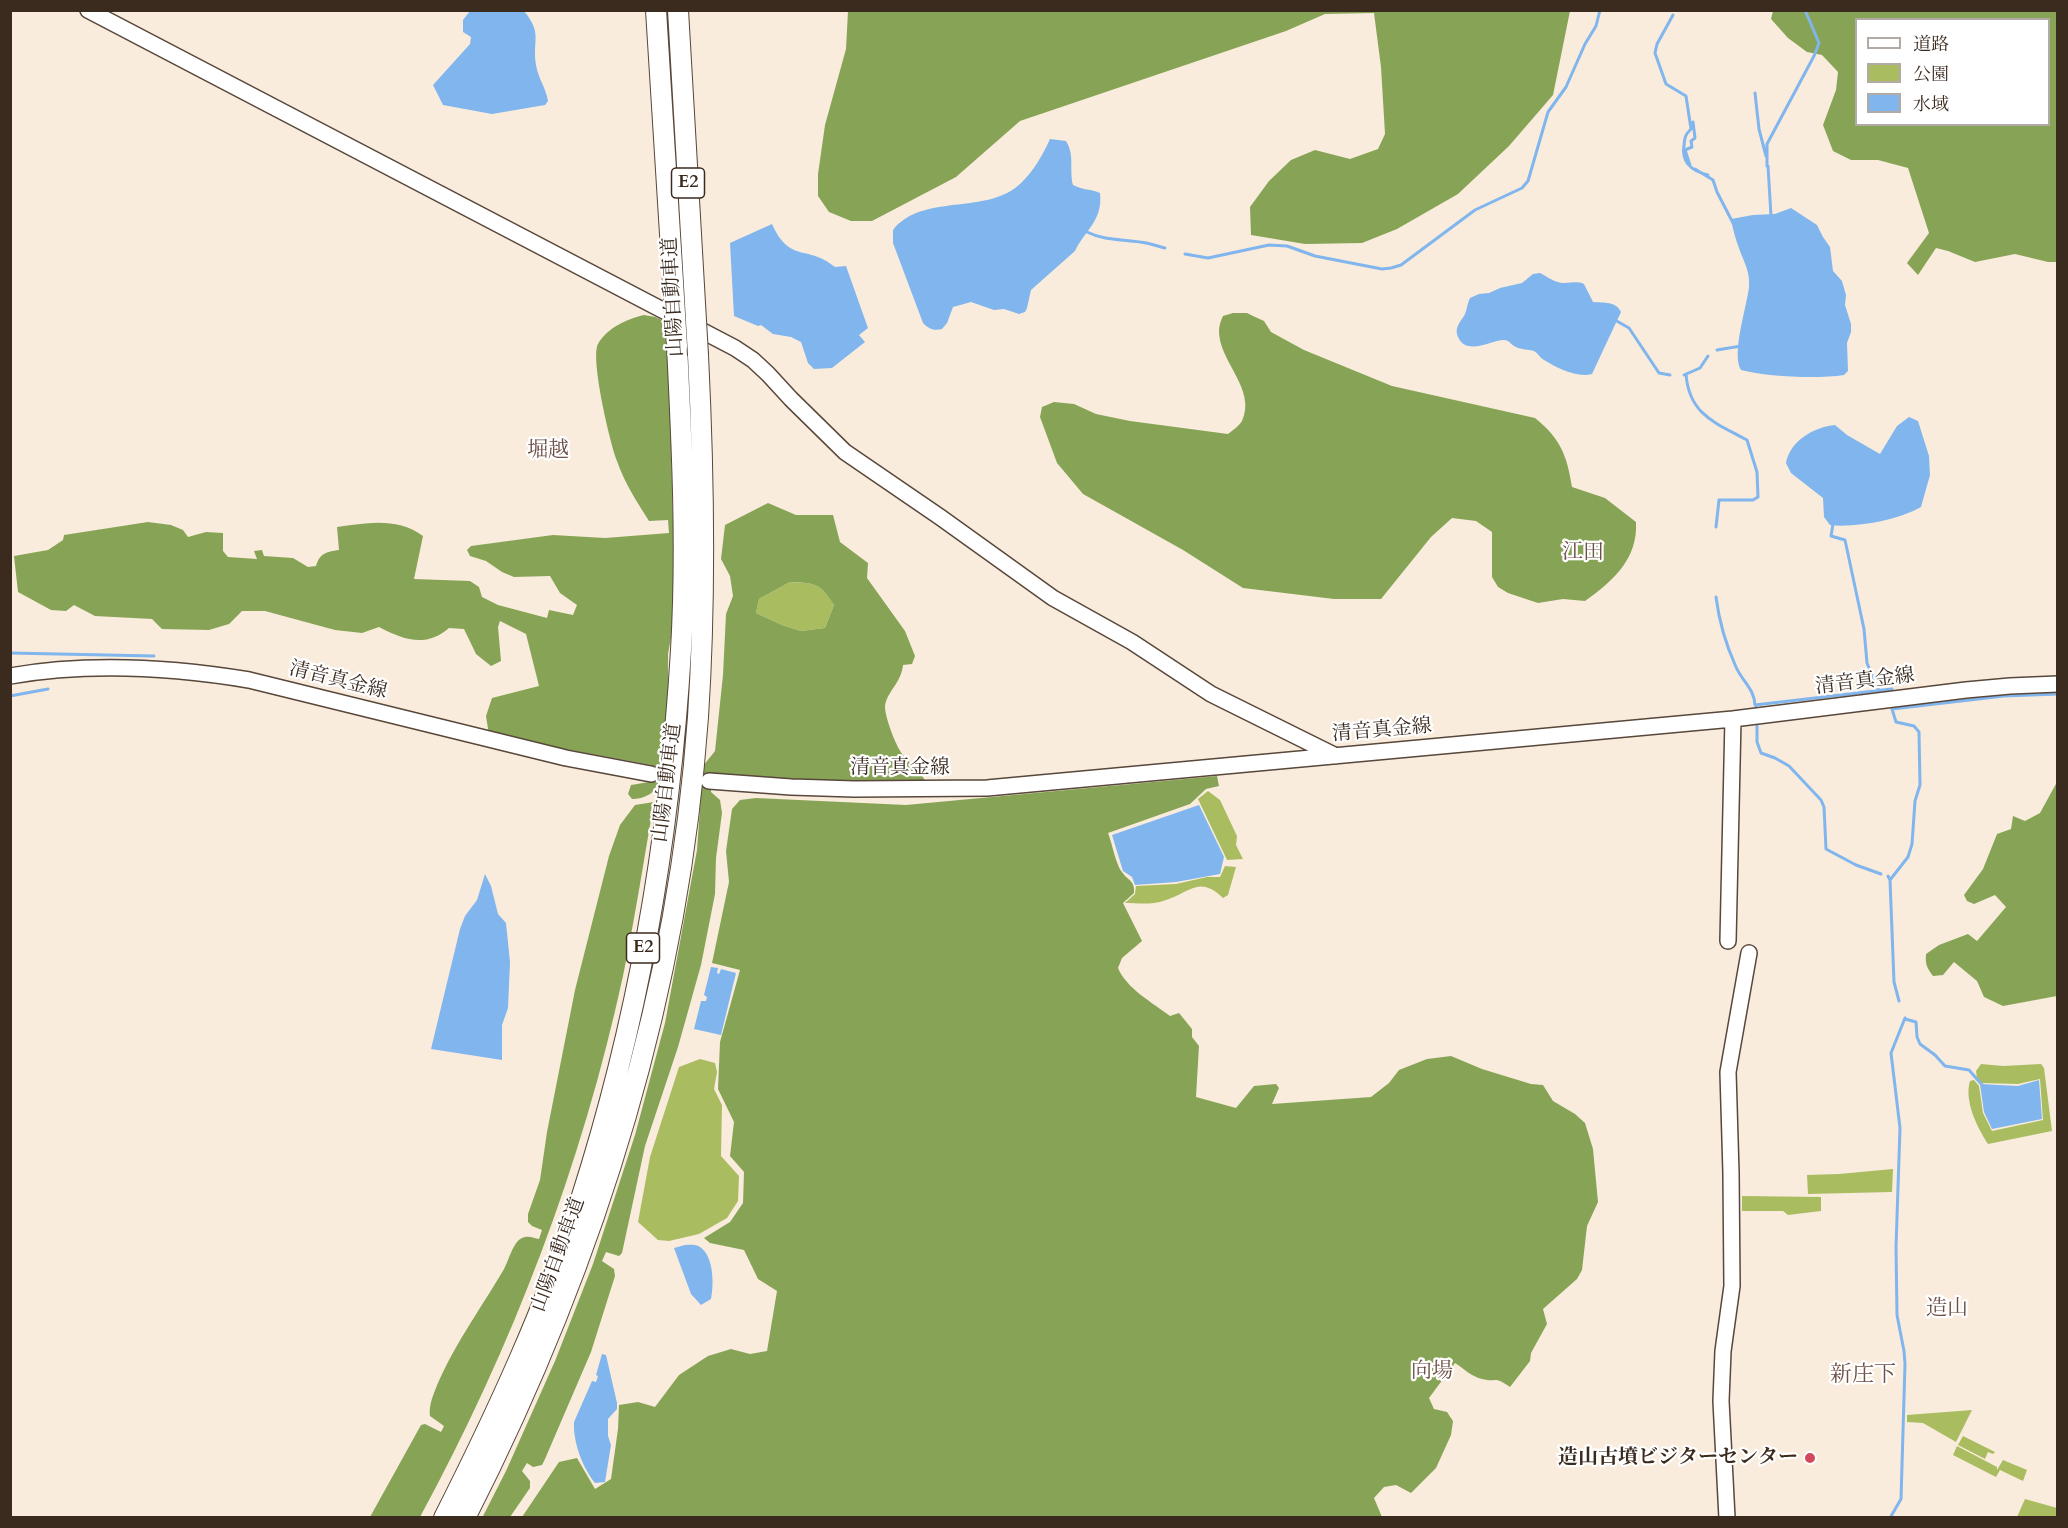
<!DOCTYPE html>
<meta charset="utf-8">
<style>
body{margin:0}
#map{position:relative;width:2068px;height:1528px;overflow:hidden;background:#f9ecdc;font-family:Cardo,"Noto Serif JP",serif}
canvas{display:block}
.frame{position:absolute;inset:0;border:12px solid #3b2a1e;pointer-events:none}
.legend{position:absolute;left:1855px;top:18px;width:195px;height:108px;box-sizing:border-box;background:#fff;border:2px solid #b1aaa5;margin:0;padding:8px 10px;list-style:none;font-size:18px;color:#3b2a1e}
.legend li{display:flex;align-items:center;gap:12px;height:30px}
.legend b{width:30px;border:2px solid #b1aaa5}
</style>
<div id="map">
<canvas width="2068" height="1528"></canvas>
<div class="frame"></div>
<ul class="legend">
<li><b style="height:8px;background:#fff"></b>道路</li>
<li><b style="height:16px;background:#aabc60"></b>公園</li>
<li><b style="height:16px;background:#80b5ee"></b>水域</li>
</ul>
</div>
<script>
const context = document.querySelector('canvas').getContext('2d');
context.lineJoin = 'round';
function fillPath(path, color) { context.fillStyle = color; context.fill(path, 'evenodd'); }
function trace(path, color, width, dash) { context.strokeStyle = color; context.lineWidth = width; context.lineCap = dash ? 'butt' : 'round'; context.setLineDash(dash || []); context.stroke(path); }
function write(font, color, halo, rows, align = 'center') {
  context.font = font + ' Cardo,"Noto Serif JP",serif'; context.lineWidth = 4.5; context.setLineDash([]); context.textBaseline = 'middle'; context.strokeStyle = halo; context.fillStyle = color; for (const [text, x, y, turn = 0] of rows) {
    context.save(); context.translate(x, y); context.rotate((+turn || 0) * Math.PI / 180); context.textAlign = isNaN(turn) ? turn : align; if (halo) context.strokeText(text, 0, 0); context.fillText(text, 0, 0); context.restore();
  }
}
const green = new Path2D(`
 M 790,582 C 815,583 820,583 834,605 L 825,628 L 801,631 L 782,625 L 756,613 L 759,599 Z
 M 1208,791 L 1220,800 L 1237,836 L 1236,845 L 1243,859 L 1227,860 L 1198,799 Z
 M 1225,866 L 1236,867 L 1228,895 L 1223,898 C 1198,874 1189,894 1163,901 C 1152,905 1137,903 1125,903 L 1135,894 L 1136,886 L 1176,884 L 1207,877 L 1220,877 Z
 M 700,1059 L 715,1063 L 717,1072 L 714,1089 L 722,1105 L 721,1156 L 739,1176 L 738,1201 L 727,1218 L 699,1234 L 669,1241 L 658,1240 L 638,1222 L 650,1157 L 679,1067 Z
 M 1981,1064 L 2003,1066 L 2041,1064 L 2044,1068 L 2052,1131 L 1988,1144 C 1977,1127 1964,1101 1970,1081 L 1974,1080 L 1979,1086 L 1983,1113 L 1992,1131 L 2043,1120 L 2040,1079 L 2018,1084 L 1981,1083 L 1977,1078 L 1976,1071 Z
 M 1893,1169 L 1892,1192 L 1808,1194 L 1807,1175 L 1839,1174 Z
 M 1742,1196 L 1821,1197 L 1821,1211 L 1788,1215 L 1783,1211 L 1742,1211 Z
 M 1972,1410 L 1956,1442 L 1923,1423 L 1907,1422 L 1907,1415 Z
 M 1963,1436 L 1995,1452 L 1993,1454 L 1988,1452 L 1985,1459 L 1958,1445 Z
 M 1957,1446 L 1997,1467 L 1997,1470 L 2003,1460 L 2027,1470 L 2023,1481 L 2000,1470 L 1996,1477 L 1953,1455 Z
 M 2025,1499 L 2057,1508 L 2057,1517 L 2017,1517 Z`);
const forest = new Path2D(`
 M 848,11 L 848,10 L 1570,11 L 1553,95 L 1509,146 L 1458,194 L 1397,229 L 1362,243 L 1305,244 L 1251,235 L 1250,207 L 1269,181 L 1291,160 L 1315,150 L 1350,159 L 1378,149 L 1385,134 L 1381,67 L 1374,13 L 1325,14 L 1286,31 L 1020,121 L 956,177 L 872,221 L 851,221 L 829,212 L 818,196 L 818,174 L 825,125 L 846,49 Z
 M 1773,11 L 2057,11 L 2057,262 L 2048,262 L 2015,254 L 1975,262 L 1948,251 L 1936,248 L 1918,275 L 1907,263 L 1929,233 L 1908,168 L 1878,160 L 1851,160 L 1833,151 L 1823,125 L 1836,90 L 1838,72 L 1822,55 L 1807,52 L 1788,38 L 1771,19 ZM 1856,20 L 2048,20 L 2048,124 L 1856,124 Z
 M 1233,313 L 1247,313 L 1253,316 L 1264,321 L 1271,332 L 1304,350 L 1392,386 L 1535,418 C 1560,438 1567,455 1572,487 L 1605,498 L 1636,522 C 1638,559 1613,581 1585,601 L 1563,599 L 1538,603 L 1508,593 L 1498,587 L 1492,577 L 1492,532 L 1476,521 L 1452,518 L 1431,537 L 1381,599 L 1334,599 L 1243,588 L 1183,550 L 1083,494 L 1057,463 L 1040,417 L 1042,407 L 1054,402 L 1074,404 L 1096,414 L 1130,421 L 1228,434 C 1233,430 1239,426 1242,421 C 1257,389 1218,361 1219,330 C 1219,326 1221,320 1223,316 Z
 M 644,315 L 655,317 L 668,323 L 674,562 L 672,632 L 668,654 L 668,708 L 661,783 C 654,793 645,799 632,799 L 628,794 L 631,785 L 649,782 L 651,765 L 489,735 L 486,716 L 492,698 L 539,686 L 526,634 L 500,621 L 498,627 L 501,661 L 491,666 L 476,654 L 464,629 L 449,628 C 426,648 404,640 379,627 L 362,633 L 335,630 L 265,611 L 242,611 L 229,624 L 209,630 L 162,629 L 152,619 L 95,616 L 74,605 L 66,611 L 51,610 L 18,592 L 14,556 L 48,550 L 63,540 L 64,535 L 148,522 L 171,525 L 183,530 L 188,537 L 206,532 L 223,533 L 223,551 L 228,557 L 257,559 L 254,551 L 262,550 L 264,556 L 293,558 L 308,567 L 316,566 C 320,553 326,552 339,550 L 337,527 C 367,523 397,517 423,536 L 414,579 L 470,581 L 479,587 L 482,597 L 498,605 L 547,618 L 549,610 L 573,615 L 577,605 L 560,593 L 550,576 L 514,577 L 502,572 L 486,561 L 470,556 L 467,550 L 471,546 L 553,535 L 605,538 L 669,533 L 668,520 L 649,521 C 637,502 624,482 617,461 C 610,443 590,358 598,344 C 607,328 627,319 644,315 Z
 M 768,503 L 796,515 L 833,515 L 840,542 L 868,563 L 867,578 L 905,631 L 915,656 L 912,664 L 903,665 C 901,684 886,692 885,707 C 885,717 896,747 903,755 C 911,766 921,770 926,783 L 771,781 L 711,776 L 711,792 L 720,800 L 722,813 L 716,858 L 715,894 L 701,965 L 678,1047 L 645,1146 L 622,1253 L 619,1256 L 606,1252 L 602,1261 L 614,1269 L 615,1276 L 591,1352 L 545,1459 L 542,1465 L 533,1467 L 527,1463 L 522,1471 L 530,1481 L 530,1488 L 510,1517 L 482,1518 L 506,1471 L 555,1361 L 593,1264 L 635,1135 L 665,1023 L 697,850 L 703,766 L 715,751 L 723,675 L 726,614 L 733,596 L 730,576 L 721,559 L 725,525 ZM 790,582 C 815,583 820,583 834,605 L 825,628 L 801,631 L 782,625 L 756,613 L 759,599 Z
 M 1217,776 L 1219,786 L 1206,789 L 1190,804 L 1108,833 C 1112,843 1116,865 1122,872 C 1128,881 1135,880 1134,893 L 1123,903 L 1142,941 L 1122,958 L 1118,968 C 1126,988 1153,1003 1170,1016 L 1179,1013 L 1192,1029 L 1192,1037 L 1199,1046 L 1196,1097 L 1236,1108 L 1254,1086 L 1276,1084 L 1279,1088 L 1272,1104 L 1371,1097 L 1389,1083 L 1399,1070 L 1427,1059 L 1451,1056 L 1482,1069 L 1531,1084 L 1543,1085 L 1553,1101 L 1575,1114 L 1585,1123 L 1593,1149 L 1598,1202 L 1587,1226 L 1582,1270 L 1577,1279 L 1543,1309 L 1547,1324 L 1531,1353 L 1530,1361 L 1510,1387 C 1493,1375 1498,1383 1482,1379 C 1472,1377 1463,1368 1455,1363 L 1429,1398 L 1434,1409 L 1447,1412 L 1453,1421 L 1451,1435 L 1436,1468 L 1411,1493 L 1396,1485 L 1384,1487 L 1374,1498 L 1382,1517 L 522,1517 L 559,1462 L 577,1458 L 595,1489 L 611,1479 L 618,1429 L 619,1405 L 638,1402 L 655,1407 L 679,1375 L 708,1356 L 731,1349 L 750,1354 L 767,1351 L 777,1291 L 758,1279 L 744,1250 L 710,1243 L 704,1238 L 730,1222 L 743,1203 L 744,1172 L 730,1156 L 734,1122 L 718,1089 L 720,1042 L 740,970 L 712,963 L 729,882 L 726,851 L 732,809 L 740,800 L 756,798 L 906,805 Z
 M 2057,782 L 2057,996 L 2003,1006 L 1984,997 L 1977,981 L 1954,962 L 1943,975 L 1933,976 C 1927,968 1925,964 1926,954 L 1939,945 L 1968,934 L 1977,941 L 2006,907 L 1995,895 L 1974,904 L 1967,901 L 1964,895 L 1983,869 L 1997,834 L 2011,829 L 2013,816 L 2025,821 L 2040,813 Z
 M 654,802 C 644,859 635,918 623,976 C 582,1165 512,1348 420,1517 L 370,1517 L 421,1425 L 425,1424 L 441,1432 L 444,1426 L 430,1416 C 429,1408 431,1401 434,1393 C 451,1349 480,1310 504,1269 C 509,1260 513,1242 522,1238 C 528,1235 534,1238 539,1239 L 542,1230 L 532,1226 L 528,1222 L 528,1214 L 540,1180 L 547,1132 L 575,990 L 609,856 L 620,825 L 635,805 Z`);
const water = new Path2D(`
 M 470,11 L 524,11 C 543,34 532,40 536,65 C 538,78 546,88 548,101 L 545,105 L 492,114 L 443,105 L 433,85 L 470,44 L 471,37 L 463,32 L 463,20 Z
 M 1050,139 L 1066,141 C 1075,155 1069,170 1073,185 C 1082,190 1092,189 1100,193 C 1103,221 1085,230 1075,251 L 1031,290 L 1027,308 L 1025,312 L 1019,314 L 1004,309 L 994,310 L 971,302 L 953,307 L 947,323 L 942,329 C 933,331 929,329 923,323 L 893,243 L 893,230 C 919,197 972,211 1007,193 C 1027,183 1041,159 1050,139 Z
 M 1791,208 L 1817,225 L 1823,237 L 1830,247 L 1833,271 L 1842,281 L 1846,295 L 1845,305 L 1851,324 L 1851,332 L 1847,343 L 1848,371 L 1844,375 C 1818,379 1767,377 1741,370 C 1731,354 1747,306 1749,287 C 1750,272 1745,264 1740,251 C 1736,241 1733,230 1731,219 L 1753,215 L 1775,214 Z
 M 772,224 C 790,264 807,244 835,267 L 846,266 L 868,328 L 859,335 L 865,342 L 832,368 L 814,369 L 808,363 L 801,342 L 791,337 L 773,334 L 761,325 L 758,326 L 734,316 L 730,243 Z
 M 1540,273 C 1548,277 1555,283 1564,283 C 1572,283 1577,281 1584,284 L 1593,302 C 1604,303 1616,301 1621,312 L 1592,374 C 1577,378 1557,368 1544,360 C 1540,358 1538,353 1534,351 C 1529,349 1521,350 1516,347 C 1513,346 1511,343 1508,341 C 1498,335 1468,359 1458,337 C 1454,328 1460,322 1464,316 C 1467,311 1467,304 1470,298 L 1479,294 L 1489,293 L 1500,288 L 1522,283 L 1533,274 Z
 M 1909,417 L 1918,421 L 1929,456 L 1930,475 L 1921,507 C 1899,520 1855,528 1830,525 L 1824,517 L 1823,498 L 1791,473 L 1786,463 C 1790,441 1814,427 1835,425 L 1847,435 L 1880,454 L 1897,426 Z
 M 1199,805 L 1224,857 L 1220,874 L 1176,882 L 1135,885 L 1132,877 L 1123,871 L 1112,835 Z
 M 485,874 L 491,886 L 498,914 L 506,923 L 510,962 L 508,1008 L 502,1025 L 502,1060 L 431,1049 L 460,929 L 465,916 L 477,900 Z
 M 711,967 L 718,968 L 717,973 L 719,974 L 721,969 L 736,973 L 721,1035 L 694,1029 L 701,1001 L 706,1001 L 707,997 L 704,995 Z
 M 2039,1080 L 2042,1119 L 1992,1129 L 1984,1112 L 1980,1084 L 2018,1086 Z
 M 685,1245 C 690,1245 695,1244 700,1247 C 714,1256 714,1285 711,1299 L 701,1305 L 691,1294 L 674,1248 Z
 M 602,1354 L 606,1355 L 617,1403 L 617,1409 L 608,1419 L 608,1436 L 611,1445 L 605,1482 L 595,1483 C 583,1468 573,1443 574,1422 L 592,1381 L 596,1382 L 598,1376 L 596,1375 Z`);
const stream = new Path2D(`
 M 1673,15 L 1657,44 L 1655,53 L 1666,84 L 1686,96 L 1691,129 C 1685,135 1685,137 1684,145 C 1681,163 1692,171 1708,175
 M 1755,93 L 1759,129 L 1766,156
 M 1690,165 L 1685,150 L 1692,147 L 1691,141 L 1695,138 L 1693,122
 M 1767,166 L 1767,144 L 1814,56 L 1819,43 L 1805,10
 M 1768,166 L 1771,216
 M 1695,169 L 1713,180 L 1717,192 L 1733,223
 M 1087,232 C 1105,241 1122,239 1140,242 C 1149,243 1157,246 1165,248
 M 1185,254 L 1208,258 L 1269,245 L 1287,246 L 1315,256 L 1382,269 L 1391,268 L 1401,265 L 1475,210 L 1522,188 L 1528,181 L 1548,112 L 1566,87 L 1585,44 L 1596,26 L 1600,10
 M 1615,320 L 1629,328 L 1659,373 L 1670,375
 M 1717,350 L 1741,346
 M 1686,374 C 1689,415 1716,423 1747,440 L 1757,472 L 1758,497 L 1753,500 L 1719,500 L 1716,527
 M 1684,375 L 1700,368 L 1708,356
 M 1833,524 L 1831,536 L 1845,540 L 1864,629 L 1867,663 L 1879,691
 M 1716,597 C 1719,621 1726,645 1736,667 C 1742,681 1754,688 1755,705
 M 10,653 L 154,656
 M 10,696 L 48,689
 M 1756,706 L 1755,705 L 1892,689
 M 1757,726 L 1757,742 L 1761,753 L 1775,758 L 1789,766 L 1821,800 L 1824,807 L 1826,849 L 1856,865 L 1881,874
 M 1888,876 L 1890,880 L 1894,982 L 1899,1001
 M 1890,880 L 1908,857 L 1912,844 L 1915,801 L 1920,785 L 1919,732 L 1914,726 L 1896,722 L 1892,709 L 2004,696 L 2058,694
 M 1905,1019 L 1916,1022 L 1917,1037 L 1920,1044 L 1935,1055 L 1945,1066 L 1969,1070 L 1983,1086
 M 1890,1518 L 1901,1499 L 1905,1364 L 1904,1351 L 1897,1315 L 1896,1247 L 1900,1128 L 1891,1053 L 1905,1018`);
const secondary = new Path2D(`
 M 88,10 L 735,348 L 753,360 L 768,374 L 791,399 L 845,452 L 940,517 L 1053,598 L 1132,642 L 1211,694 L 1336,756
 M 10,676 C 90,662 170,667 249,680 L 566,758 L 651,774
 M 709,781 L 791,787 L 854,789 L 987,788 L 1733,719 L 1966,690 L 2010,686 L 2058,684
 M 1728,941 L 1733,719
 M 1727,1518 L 1721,1401 L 1723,1351 L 1732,1286 L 1731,1173 L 1728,1072 L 1749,953`);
const highway = new Path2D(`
 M 444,1518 C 496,1415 545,1309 581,1199 C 638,1022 670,835 681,650 C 687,548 682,447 677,346
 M 465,1518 C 593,1267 678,999 698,717 C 706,596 704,476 698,355`);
const highwayBridge = new Path2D(`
 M 656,10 L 677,346
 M 678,10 L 698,355`);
const markers = [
 [1810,1458,6,"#d1495b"]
];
const shields = [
 [688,183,33],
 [643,948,33]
];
const shieldNames = [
 ["E2",688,183],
 ["E2",643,948]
];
const streetNames = [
 ["山陽自動車道",674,297,-93],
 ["清音真金線",338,681,14],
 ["清音真金線",1865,682,-7],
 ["清音真金線",1382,731,-5],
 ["清音真金線",900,768],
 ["山陽自動車道",668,783,-83],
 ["山陽自動車道",559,1255,-70]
];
const poiNames = [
 ["造山古墳ビジターセンター",1798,1458]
];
const neighbourhoodNames = [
 ["堀越",548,451],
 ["江田",1583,553],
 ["造山",1947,1309],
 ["向場",1432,1372]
];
const quarterNames = [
 ["新庄下",1863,1376]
];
fillPath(green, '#aabc60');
fillPath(forest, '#87a456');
fillPath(water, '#80b5ee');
trace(stream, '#80b5ee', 3);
trace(secondary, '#58473a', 18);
trace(highway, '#58473a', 22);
trace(secondary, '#fff', 15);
trace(highway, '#fff', 20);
trace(highwayBridge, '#58473a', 22, []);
trace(highwayBridge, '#fff', 20);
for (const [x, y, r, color] of markers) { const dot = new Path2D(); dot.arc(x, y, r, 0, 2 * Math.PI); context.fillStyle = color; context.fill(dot); trace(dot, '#fff', 2); }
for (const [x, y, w] of shields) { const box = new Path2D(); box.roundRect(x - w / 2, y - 15, w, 30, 4.5); context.fillStyle = '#fff'; context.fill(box); trace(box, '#3b2a1e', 1.5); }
write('bold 18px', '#3b2a1e', null, shieldNames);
write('20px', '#3b2a1e', '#fff', streetNames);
write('bold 20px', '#3b2a1e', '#fff', poiNames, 'right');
write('21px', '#6e5046', '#fff', neighbourhoodNames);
write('22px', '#6e5046', '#fff', quarterNames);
</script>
